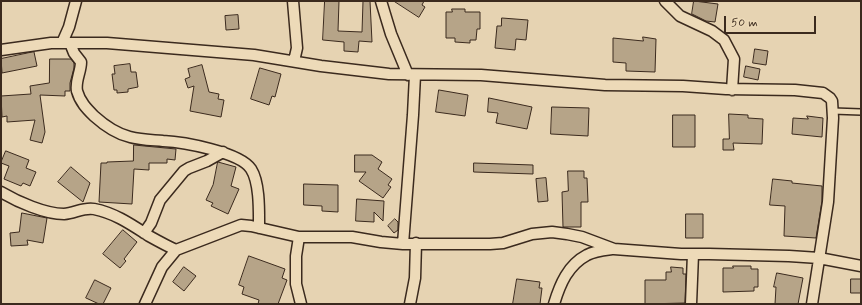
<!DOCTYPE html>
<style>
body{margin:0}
#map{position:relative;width:862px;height:305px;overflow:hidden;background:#e6d3b2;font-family:Mynerve,sans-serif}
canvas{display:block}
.frame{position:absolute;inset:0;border:2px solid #3b2a1e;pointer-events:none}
.scale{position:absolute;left:724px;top:16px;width:92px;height:18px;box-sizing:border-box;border:2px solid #3b2a1e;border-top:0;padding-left:5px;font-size:12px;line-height:14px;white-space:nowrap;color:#3b2a1e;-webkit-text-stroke:3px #eddab8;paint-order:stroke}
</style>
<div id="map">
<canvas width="862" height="305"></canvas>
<div class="frame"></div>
<div class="scale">50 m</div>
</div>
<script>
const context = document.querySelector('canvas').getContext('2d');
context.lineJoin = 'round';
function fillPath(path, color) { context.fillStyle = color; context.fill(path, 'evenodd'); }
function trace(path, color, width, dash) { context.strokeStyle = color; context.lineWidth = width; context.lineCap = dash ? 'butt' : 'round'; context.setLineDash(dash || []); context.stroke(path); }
const building = new Path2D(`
 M 325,1 L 339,1 L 338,31 L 362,32 L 363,1 L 370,1 L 372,42 L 359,41 L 358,52 L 344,51 L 344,42 L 323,40 Z
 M 394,1 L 424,1 L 422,5 L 425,7 L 419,17 Z
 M 694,1 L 718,4 L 715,22 L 706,21 L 692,14 Z
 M 452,9 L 465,9 L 465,12 L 480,12 L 480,29 L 477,29 L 476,40 L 470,40 L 470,43 L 455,42 L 455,38 L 446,38 L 446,12 L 452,12 Z
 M 238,15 L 239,29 L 226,30 L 225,16 Z
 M 502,18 L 528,20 L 526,40 L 516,39 L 515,50 L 495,48 L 497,26 L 501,26 Z
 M 643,37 L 656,39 L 655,72 L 626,71 L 626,63 L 613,62 L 613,38 L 643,41 Z
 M 755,49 L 768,51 L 766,65 L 753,63 Z
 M 34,52 L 37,66 L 2,73 L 1,59 Z
 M 50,59 L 71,59 L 74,63 L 74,68 L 70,83 L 70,91 L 65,91 L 65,96 L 40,95 L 45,132 L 42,143 L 30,140 L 35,120 L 7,122 L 7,116 L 2,117 L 1,96 L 31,94 L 30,86 L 49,83 Z
 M 130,64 L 131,72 L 136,72 L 138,87 L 128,89 L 128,92 L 117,93 L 117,90 L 114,90 L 112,74 L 115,74 L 114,66 Z
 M 202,65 L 209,92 L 219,94 L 218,99 L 224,100 L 221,117 L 190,111 L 194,86 L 188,88 L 185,79 L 190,77 L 188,69 Z
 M 746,66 L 760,69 L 758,80 L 744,77 Z
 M 260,68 L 281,74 L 275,97 L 272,96 L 269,105 L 251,99 Z
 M 439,90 L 468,95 L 465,116 L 436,112 Z
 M 489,98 L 532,107 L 527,129 L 496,123 L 498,113 L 488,112 Z
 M 552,107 L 589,108 L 588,136 L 551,134 Z
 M 729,114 L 748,115 L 748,118 L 763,119 L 762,144 L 733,143 L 734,150 L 723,150 L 723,139 L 729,139 Z
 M 673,115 L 695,115 L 695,147 L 673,147 Z
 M 807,116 L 823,118 L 822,137 L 792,134 L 793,118 L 808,119 Z
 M 134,145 L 176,149 L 175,160 L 167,159 L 167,163 L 149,163 L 149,170 L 134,169 L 132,204 L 99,202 L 101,163 L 107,163 L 107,162 L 133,161 Z
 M 6,151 L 29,160 L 26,168 L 36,172 L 30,186 L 23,183 L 21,186 L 4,179 L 9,166 L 1,163 Z
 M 355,155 L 372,155 L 382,162 L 378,169 L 392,179 L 388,185 L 391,187 L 383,198 L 359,181 L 366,172 L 355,172 Z
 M 218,162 L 236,167 L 231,186 L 239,189 L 228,214 L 211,206 L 213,203 L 206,200 L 213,185 Z
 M 474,163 L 533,165 L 533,174 L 474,172 Z
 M 71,167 L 90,183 L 83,202 L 58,182 Z
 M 568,171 L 584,171 L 584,178 L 587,178 L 588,202 L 581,202 L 581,227 L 563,227 L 562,192 L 568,191 Z
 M 546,178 L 548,201 L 538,202 L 536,179 Z
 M 773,179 L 792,181 L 792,183 L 822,186 L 822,201 L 816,238 L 784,236 L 785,206 L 770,205 Z
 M 304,184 L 338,185 L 338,212 L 322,211 L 322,206 L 304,205 Z
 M 357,199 L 384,201 L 383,221 L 374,212 L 374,222 L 356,221 Z
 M 22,213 L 47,218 L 43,243 L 27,240 L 28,245 L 11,246 L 10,233 L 19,232 Z
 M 686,214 L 703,214 L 703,238 L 686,238 Z
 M 395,219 L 398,222 L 398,230 L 394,233 L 388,226 Z
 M 123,230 L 137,242 L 124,259 L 126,261 L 120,268 L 103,254 Z
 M 249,256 L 285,269 L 282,278 L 287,280 L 278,304 L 258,304 L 259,300 L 242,294 L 244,287 L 239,285 Z
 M 733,266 L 751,266 L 751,269 L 758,269 L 758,287 L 754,287 L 754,291 L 723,292 L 723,268 L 733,268 Z
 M 184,267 L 196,276 L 184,291 L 173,282 Z
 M 671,267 L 683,268 L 683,274 L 686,274 L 685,303 L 645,304 L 645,280 L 666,280 L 666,272 L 671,272 Z
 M 777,273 L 803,278 L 798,304 L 775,304 L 776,287 L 774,287 Z
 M 517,279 L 540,282 L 539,288 L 542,288 L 540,304 L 513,304 Z
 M 851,279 L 861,279 L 861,293 L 851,293 Z
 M 95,280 L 111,288 L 103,304 L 99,304 L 86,298 Z`);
const lane = new Path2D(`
 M 833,111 L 861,112`);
const street = new Path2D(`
 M 293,1 L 297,48 L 294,61
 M 381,1 L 391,34 L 408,75
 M 665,1 L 680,16 L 712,31 L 724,40 L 734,59 L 732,90
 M 62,43 L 69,27 L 76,1
 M 70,43 L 74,53 L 81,62 C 81,72 75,81 77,91 C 80,102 87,109 94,116 C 104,125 117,134 130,137 C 141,140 152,140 163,141 C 183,142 240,152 251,169 C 260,183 259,212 259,228
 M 1,50 L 51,43 L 107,43 L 254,55 L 321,66 L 389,74 L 481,75 L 605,85 L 683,86 L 726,89 L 795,90 L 823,93 L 830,98 L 832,101 L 833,118 L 828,202 L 812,304
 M 1,192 C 18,202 45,214 64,214 C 75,213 84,207 94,209 C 115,213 132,225 149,236 C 158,241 167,246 176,250
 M 144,233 L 151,223 L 160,200 L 184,171 L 189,168 L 207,161 L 223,152
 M 299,237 L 296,256 L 296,284 L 301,304
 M 403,244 L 413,115 L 415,75
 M 145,304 L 162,267 L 176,250 L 241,225 L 251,226 L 299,237 L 352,237 L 381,242 L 403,244 L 490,244 L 503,243 L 532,234 L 552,232 L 567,234 L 582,237 L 614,249 L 681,254 L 709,254 L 789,256 L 819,258 L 861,266
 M 410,304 L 415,278 L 416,243
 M 554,304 C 560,284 568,265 587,255 C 594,251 604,250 612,249
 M 691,304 L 693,254`);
fillPath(building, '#b6a488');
trace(building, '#3b2a1e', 1);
trace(lane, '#3b2a1e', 8);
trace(street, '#3b2a1e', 13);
trace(lane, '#eddab8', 5);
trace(street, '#eddab8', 10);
</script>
